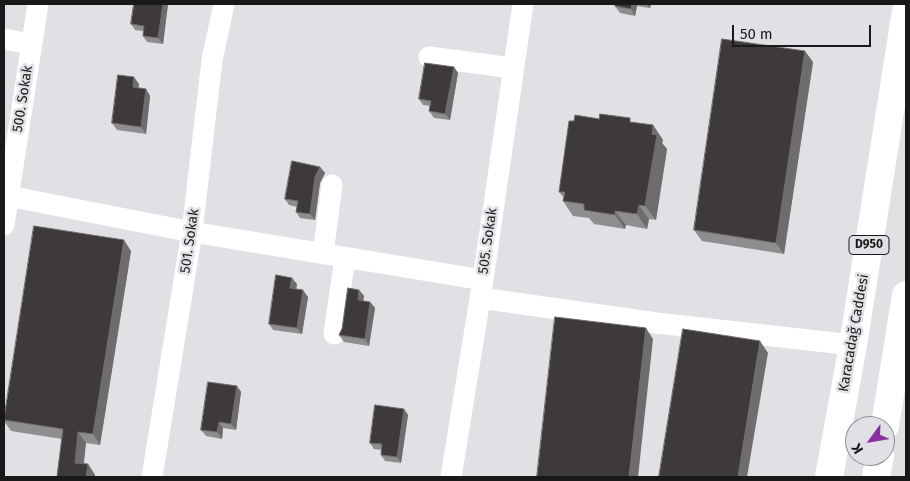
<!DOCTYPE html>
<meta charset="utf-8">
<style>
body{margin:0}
#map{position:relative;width:910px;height:481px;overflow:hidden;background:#e0e0e5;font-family:"Fira Sans",sans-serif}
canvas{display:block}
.frame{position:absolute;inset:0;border:5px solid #19191a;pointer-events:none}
.north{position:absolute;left:845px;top:416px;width:50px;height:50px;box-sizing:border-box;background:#e0e0e5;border:1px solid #909094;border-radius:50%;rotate:238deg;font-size:14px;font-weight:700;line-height:20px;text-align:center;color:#19191a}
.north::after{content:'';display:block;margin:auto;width:18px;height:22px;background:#89329f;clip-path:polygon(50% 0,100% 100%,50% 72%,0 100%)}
.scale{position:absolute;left:732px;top:25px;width:139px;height:22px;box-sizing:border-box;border:2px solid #19191a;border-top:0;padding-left:6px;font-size:15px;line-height:18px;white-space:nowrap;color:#19191a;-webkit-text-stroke:4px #e0e0e5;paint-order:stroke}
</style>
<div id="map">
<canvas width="910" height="481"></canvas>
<div class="frame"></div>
<div class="north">K</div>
<div class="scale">50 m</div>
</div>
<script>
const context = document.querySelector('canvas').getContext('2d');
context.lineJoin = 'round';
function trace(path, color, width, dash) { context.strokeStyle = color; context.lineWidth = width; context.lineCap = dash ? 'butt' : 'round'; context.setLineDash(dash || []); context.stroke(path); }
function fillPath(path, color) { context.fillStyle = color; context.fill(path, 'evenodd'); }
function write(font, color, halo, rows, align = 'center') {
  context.font = font + ' "Fira Sans",sans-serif'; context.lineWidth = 5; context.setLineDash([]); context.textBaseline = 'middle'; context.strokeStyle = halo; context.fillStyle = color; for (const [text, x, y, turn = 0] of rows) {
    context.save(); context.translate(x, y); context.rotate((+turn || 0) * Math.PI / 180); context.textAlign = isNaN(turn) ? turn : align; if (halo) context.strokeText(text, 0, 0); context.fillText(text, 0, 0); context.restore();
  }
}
const minor = new Path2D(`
 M 4,39 L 31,44
 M 429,57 L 513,68
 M 8,196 L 192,232 L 483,280
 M 4,225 L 38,4
 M 323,254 L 332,185
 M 480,298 L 657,323 L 853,345
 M 334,334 L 345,258
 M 152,477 L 192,232 L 212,60 L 224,4
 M 451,477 L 483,280 L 523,4`);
const highway = new Path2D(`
 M 885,426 L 906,295
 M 829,477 L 853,345 L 906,11
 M 876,477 L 880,456`);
const wall = new Path2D(`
 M 168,4 L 163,44 L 147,42 L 143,36 L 143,31 L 135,30 L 131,24 Z
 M 616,4 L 651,4 L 650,8 L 637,6 L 635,16 L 620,13 L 615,6 Z
 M 813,62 L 784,254 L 702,241 L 694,230 Z
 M 454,67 L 458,73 L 450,120 L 434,118 L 429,111 L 430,106 L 423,105 L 419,99 Z
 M 139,84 L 138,88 L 146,89 L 150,96 L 146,134 L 117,130 L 112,123 Z
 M 599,119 L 653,125 L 663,140 L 662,143 L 667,149 L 656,220 L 649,219 L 647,229 L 626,225 L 625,229 L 594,224 L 589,218 L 573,216 L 563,201 L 564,198 L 559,192 Z
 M 320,167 L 325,173 L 320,183 L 315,220 L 300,218 L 296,212 L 297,207 L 289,205 L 285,199 Z
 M 131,251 L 100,445 L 86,443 L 84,464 L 88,464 L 95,475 L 95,477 L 57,477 L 62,439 L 11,431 L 4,421 L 4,417 Z
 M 297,284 L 296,289 L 308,297 L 302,334 L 273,330 L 269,324 Z
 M 359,290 L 364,296 L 363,301 L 370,302 L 375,308 L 369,346 L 344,342 L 339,335 Z
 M 237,386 L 241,392 L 236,430 L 223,428 L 222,439 L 206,436 L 201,430 Z
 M 404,409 L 408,415 L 401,463 L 385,461 L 381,455 L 382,450 L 374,449 L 370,443 Z`);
const shadedWall = new Path2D(`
 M 163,4 L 168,4 L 163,44 L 158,38 Z
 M 632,4 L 636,4 L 637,6 L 635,16 L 631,9 Z
 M 647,4 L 651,4 L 650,8 Z
 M 805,51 L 813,62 L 784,254 L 776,243 Z
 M 454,67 L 458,73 L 450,120 L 445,114 Z
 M 134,77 L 139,84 L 137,94 L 133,87 Z
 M 146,89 L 150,96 L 146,134 L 141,127 Z
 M 653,125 L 663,140 L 662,143 L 667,149 L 656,220 L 645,206 Z
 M 320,167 L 325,173 L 320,183 L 315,220 L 310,214 L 315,177 Z
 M 639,205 L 649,219 L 647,229 L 637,214 Z
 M 615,211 L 626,225 L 625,229 L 615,215 Z
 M 124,240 L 131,251 L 100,445 L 93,434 Z
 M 292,278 L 297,284 L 295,295 L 290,288 Z
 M 303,290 L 308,297 L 302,334 L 297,328 Z
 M 359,290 L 364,296 L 362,306 L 358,300 Z
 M 370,302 L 375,308 L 369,346 L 365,339 Z
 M 646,328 L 653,339 L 638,477 L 629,477 Z
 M 760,341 L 768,353 L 747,477 L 738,477 Z
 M 237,386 L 241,392 L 236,430 L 231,424 Z
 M 404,409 L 408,415 L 401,463 L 397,457 Z
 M 219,422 L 223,428 L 222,439 L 217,432 Z
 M 78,432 L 86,443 L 82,474 L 75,463 Z
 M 88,464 L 95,475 L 95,477 L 86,477 Z`);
const building = new Path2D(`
 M 134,4 L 163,4 L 158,38 L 143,36 L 144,26 L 131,24 Z
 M 616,4 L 632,4 L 631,9 L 615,6 Z
 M 722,39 L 805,51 L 776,243 L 694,230 Z
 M 425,63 L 454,67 L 445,114 L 429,111 L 431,101 L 419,99 Z
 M 118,75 L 134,77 L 133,87 L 146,89 L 141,127 L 112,123 Z
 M 600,114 L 630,118 L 630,122 L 653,125 L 652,134 L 657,135 L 645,206 L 639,205 L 637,214 L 615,211 L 615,215 L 584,210 L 584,204 L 563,201 L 565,192 L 559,192 L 569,121 L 574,121 L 575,115 L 599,119 Z
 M 292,161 L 320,167 L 315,177 L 310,214 L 296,212 L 298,201 L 285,199 Z
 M 34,226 L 124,240 L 93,434 L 78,432 L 75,463 L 88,464 L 86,477 L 57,477 L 63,429 L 4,420 Z
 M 276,275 L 292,278 L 290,288 L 303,290 L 297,328 L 269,324 Z
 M 348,288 L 359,290 L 358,300 L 370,302 L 365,339 L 339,335 L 342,329 Z
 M 555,317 L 646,328 L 629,477 L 537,477 Z
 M 683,329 L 760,341 L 738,477 L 659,477 Z
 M 208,382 L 237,386 L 231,424 L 219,422 L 217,432 L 201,430 Z
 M 375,405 L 404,409 L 397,457 L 381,455 L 382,444 L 370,443 Z`);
const shields = [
 [869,245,40]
];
const shieldNames = [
 ["D950",869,245]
];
const streetNames = [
 ["500. Sokak",23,99,-81],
 ["501. Sokak",190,241,-82],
 ["505. Sokak",488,241,-82],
 ["Karacadağ Caddesi",854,333,-80]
];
trace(minor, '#fff', 21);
trace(highway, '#fff', 28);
fillPath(wall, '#8f8d8f');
fillPath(shadedWall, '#6f6c6d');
fillPath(building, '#3e3a39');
trace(building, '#6f6c6d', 1);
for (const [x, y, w] of shields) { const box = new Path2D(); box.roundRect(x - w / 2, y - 9.5, w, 19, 4); context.fillStyle = '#e0e0e5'; context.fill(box); trace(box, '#19191a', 1); }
write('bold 12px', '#19191a', null, shieldNames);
write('14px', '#19191a', '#e0e0e5', streetNames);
</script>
